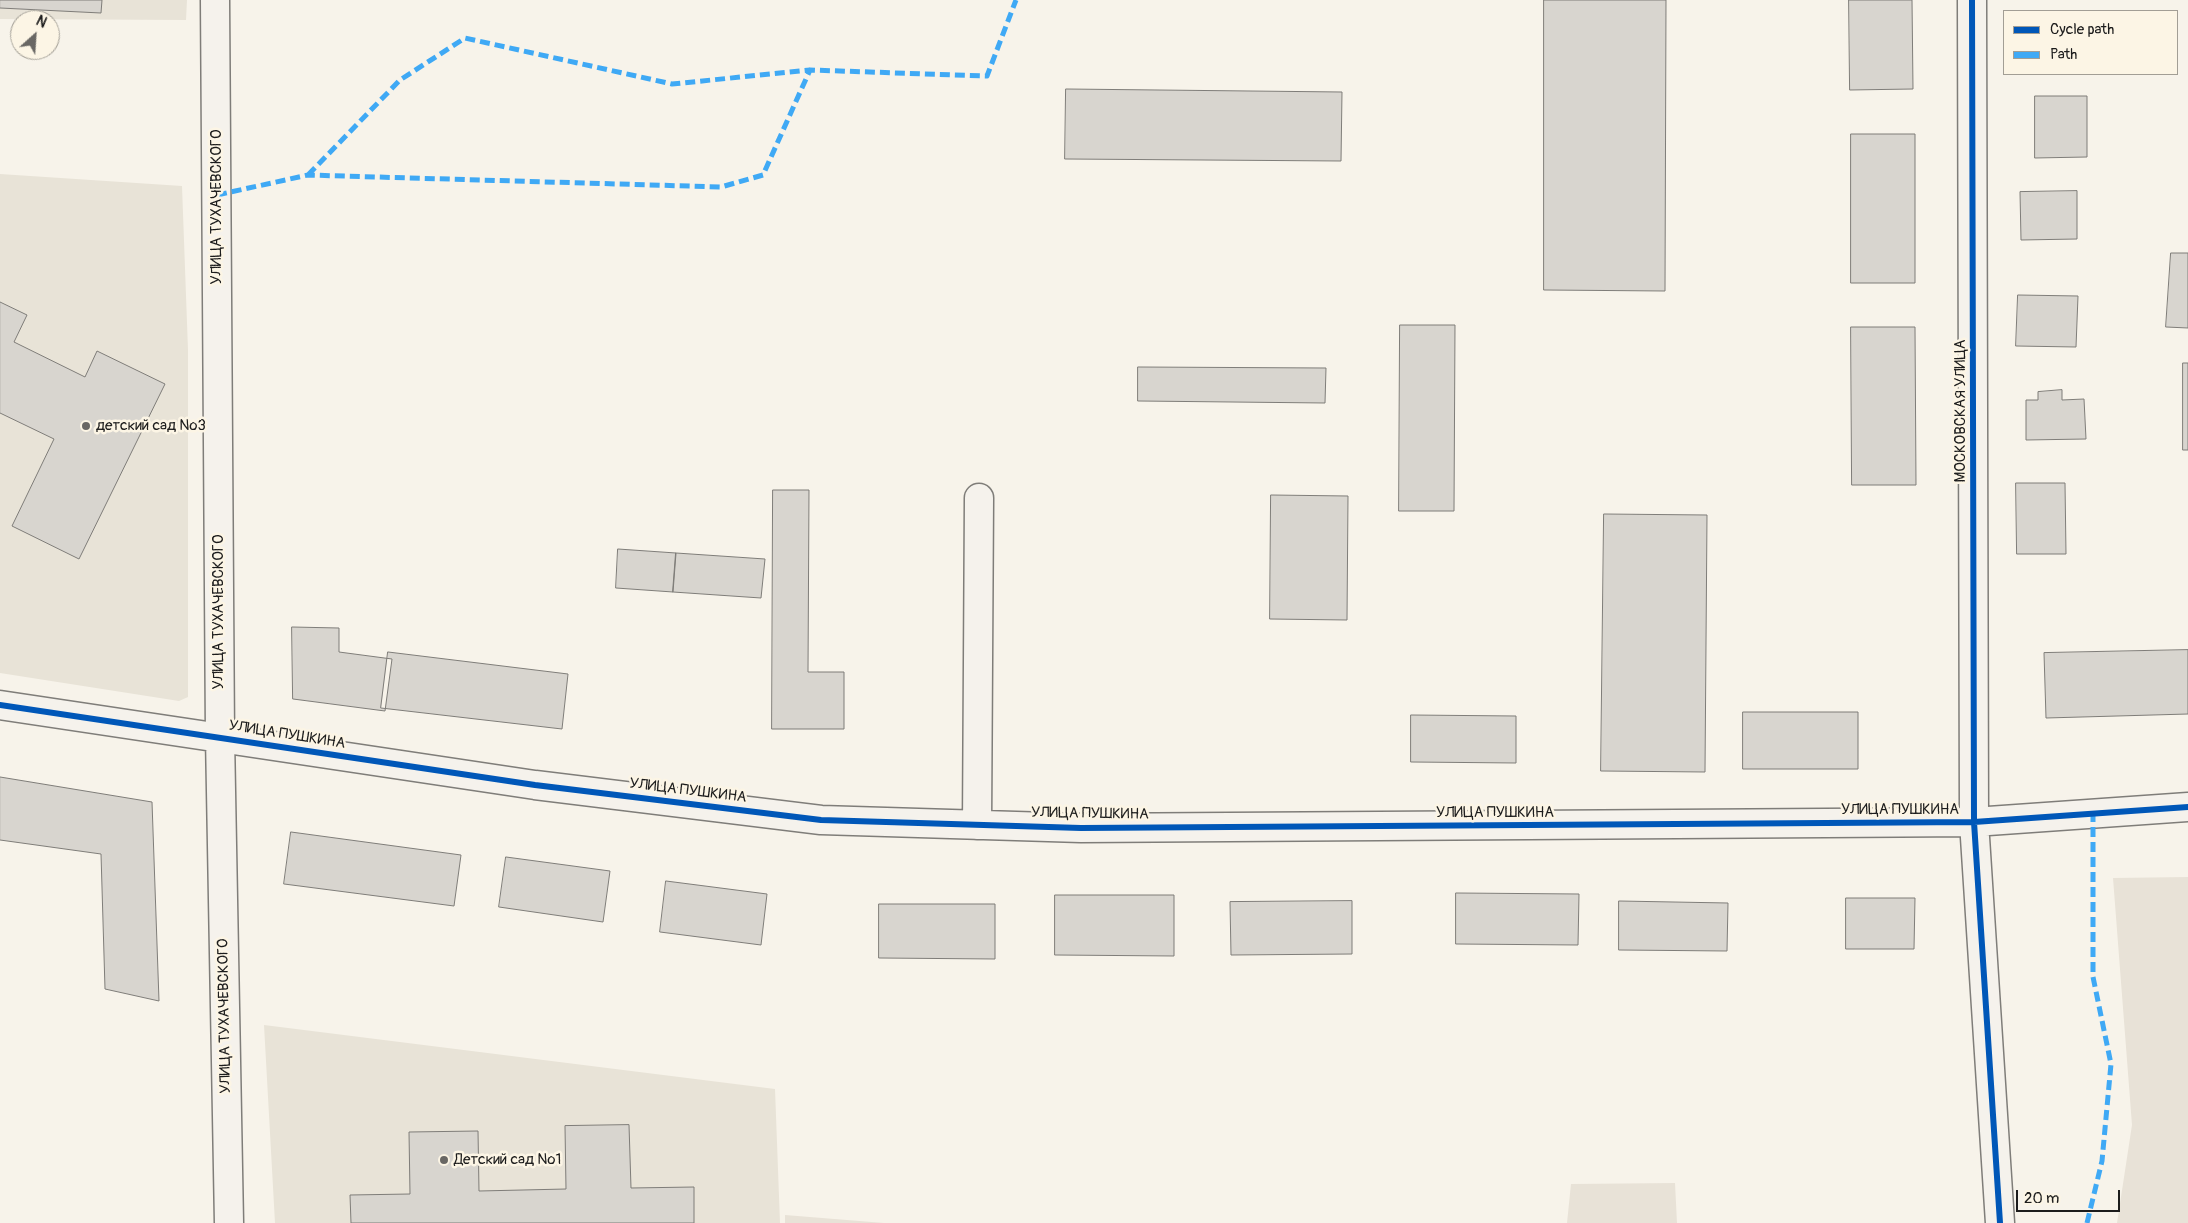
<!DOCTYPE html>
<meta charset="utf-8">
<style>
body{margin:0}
#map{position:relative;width:2188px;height:1223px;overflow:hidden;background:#f7f3ea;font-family:Pangolin,sans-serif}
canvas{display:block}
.legend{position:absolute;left:2003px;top:10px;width:175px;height:65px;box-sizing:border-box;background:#fcf5e5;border:1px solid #a29e95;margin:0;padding:6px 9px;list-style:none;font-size:15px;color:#1c1c1c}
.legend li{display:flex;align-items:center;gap:10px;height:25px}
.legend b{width:25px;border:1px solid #a29e95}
.north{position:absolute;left:10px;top:10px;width:50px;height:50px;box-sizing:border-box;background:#fcf5e5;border:1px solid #a29e95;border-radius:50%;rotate:26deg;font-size:14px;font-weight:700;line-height:20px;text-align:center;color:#1c1c1c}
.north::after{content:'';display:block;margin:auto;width:18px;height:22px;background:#696764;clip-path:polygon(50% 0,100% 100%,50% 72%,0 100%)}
.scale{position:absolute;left:2016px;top:1190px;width:104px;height:22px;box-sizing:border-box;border:2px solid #1c1c1c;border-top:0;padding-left:6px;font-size:15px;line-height:18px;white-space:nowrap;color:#1c1c1c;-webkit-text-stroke:4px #fcf5e5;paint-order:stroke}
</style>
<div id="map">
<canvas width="2188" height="1223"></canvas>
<ul class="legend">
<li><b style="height:6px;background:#0057b8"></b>Cycle path</li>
<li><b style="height:6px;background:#3fa9f5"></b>Path</li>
</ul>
<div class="north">N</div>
<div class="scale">20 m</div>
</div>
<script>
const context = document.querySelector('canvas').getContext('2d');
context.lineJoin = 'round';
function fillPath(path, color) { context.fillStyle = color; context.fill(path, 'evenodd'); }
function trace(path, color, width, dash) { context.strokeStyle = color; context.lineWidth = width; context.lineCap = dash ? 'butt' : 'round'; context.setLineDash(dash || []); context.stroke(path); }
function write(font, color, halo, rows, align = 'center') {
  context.font = font + ' Pangolin,sans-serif'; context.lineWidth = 5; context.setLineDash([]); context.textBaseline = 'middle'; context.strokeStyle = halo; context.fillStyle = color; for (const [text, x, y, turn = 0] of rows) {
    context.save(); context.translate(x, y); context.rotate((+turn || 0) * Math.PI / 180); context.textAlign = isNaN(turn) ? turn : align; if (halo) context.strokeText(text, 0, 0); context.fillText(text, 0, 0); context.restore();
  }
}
const built = new Path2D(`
 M 0,0 L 187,0 L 186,20 L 0,19 Z
 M 0,174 L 182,186 L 188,350 L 188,697 L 179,701 L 0,673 Z
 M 264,1025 L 775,1089 L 780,1223 L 275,1223 Z`);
const green = new Path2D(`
 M 2188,877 L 2188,1223 L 2117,1223 L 2132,1125 L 2113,878 Z
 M 1675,1183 L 1677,1223 L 1567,1223 L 1571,1184 Z
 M 785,1215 L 884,1223 L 785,1223 Z`);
const building = new Path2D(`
 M 0,0 L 102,0 L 101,13 L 0,8 Z
 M 1544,0 L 1666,0 L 1665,291 L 1544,290 Z
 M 1849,0 L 1912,0 L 1913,89 L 1850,90 Z
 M 1066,89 L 1342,92 L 1341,161 L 1065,159 Z
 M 2035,96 L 2087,96 L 2087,157 L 2035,158 Z
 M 1851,134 L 1915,134 L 1915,283 L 1851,283 Z
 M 2077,191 L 2077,239 L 2021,240 L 2020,192 Z
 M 2171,253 L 2188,253 L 2188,328 L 2166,327 Z
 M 2018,295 L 2078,296 L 2076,347 L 2016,346 Z
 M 0,302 L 27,315 L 14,342 L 85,377 L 97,351 L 165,384 L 79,559 L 12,526 L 54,439 L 0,413 Z
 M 1400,325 L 1455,325 L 1454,511 L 1399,511 Z
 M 1851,327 L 1915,327 L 1916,485 L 1852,485 Z
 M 2183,363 L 2188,363 L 2188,450 L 2183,450 Z
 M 1138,367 L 1326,368 L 1325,403 L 1138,401 Z
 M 2062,390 L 2062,400 L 2084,399 L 2086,439 L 2026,440 L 2026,400 L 2038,400 L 2038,392 Z
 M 2016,483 L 2065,483 L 2066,554 L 2017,554 Z
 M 773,490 L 809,490 L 808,672 L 844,672 L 844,729 L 772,729 Z
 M 1271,495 L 1348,496 L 1347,620 L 1270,619 Z
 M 1604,514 L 1707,515 L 1705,772 L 1601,771 Z
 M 618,549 L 676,553 L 673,592 L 616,588 Z
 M 676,553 L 765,559 L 761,598 L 673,592 Z
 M 292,627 L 339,628 L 339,652 L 392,659 L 385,711 L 293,699 Z
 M 2188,650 L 2188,714 L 2046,718 L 2044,653 Z
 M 388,652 L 568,674 L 562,729 L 381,708 Z
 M 1743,712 L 1858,712 L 1858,769 L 1743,769 Z
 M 1411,715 L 1516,716 L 1516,763 L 1411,762 Z
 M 0,777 L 152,802 L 159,1001 L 105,989 L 101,854 L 0,840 Z
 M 291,832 L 461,855 L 454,906 L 284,884 Z
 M 506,857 L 610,871 L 603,922 L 499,907 Z
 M 666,881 L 767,894 L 761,945 L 660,932 Z
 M 1456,893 L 1579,894 L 1578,945 L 1456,944 Z
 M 1055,895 L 1174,895 L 1174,956 L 1055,955 Z
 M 1846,898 L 1915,898 L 1914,949 L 1846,949 Z
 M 1352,901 L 1352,954 L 1231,955 L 1230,902 Z
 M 1619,901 L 1728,903 L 1727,951 L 1619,950 Z
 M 879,904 L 995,904 L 995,959 L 879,958 Z
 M 629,1125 L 631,1188 L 694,1187 L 694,1223 L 351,1223 L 350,1195 L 410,1194 L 409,1132 L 478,1131 L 479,1191 L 566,1189 L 565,1126 Z`);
const minor = new Path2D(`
 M 215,0 L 220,737 L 229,1223
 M 1972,0 L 1974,822 L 2000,1223
 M 0,705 L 535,785 L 821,820 L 1081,828 L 1974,822 L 2188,807
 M 977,825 L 979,498`);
const quiet = new Path2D(`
 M 308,175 L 400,80 L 465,38 L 672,84 L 810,70
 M 217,195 L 308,175 L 721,187 L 763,175 L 810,70 L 987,76 L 1016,0
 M 2087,1223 L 2102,1161 L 2111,1064 L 2093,977 L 2093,814`);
const cycleway = new Path2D(`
 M 1972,0 L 1974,822 L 2000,1223
 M 0,705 L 535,785 L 821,820 L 1081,828 L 1974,822 L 2188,807`);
const markers = [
 [86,426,5,"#696764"],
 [444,1160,5,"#696764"]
];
const streetNames = [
 ["УЛИЦА ТУХАЧЕВСКОГО",217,207,-90],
 ["МОСКОВСКАЯ УЛИЦА",1961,411,-90],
 ["УЛИЦА ТУХАЧЕВСКОГО",219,612,-90],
 ["УЛИЦА ПУШКИНА",287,735,9],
 ["УЛИЦА ПУШКИНА",688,791,7],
 ["УЛИЦА ПУШКИНА",1900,810],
 ["УЛИЦА ПУШКИНА",1495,813],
 ["УЛИЦА ПУШКИНА",1090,814,1],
 ["УЛИЦА ТУХАЧЕВСКОГО",225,1016,-91]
];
const poiNames = [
 ["детский сад №3",96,426],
 ["Детский сад №1",454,1160]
];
fillPath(built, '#e8e3d7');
fillPath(green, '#e8e2d7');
fillPath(building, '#d8d5cf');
trace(building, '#7f7d79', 1);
trace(minor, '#7f7d79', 31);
trace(minor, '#f5f2ec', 28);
trace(quiet, '#3fa9f5', 5, [10, 5]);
trace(cycleway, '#0057b8', 6);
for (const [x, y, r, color] of markers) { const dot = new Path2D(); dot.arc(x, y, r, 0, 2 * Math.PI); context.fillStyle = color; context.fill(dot); trace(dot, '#fcf5e5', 2); }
write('15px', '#1c1c1c', '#fcf5e5', streetNames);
write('15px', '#1c1c1c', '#fcf5e5', poiNames, 'left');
</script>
